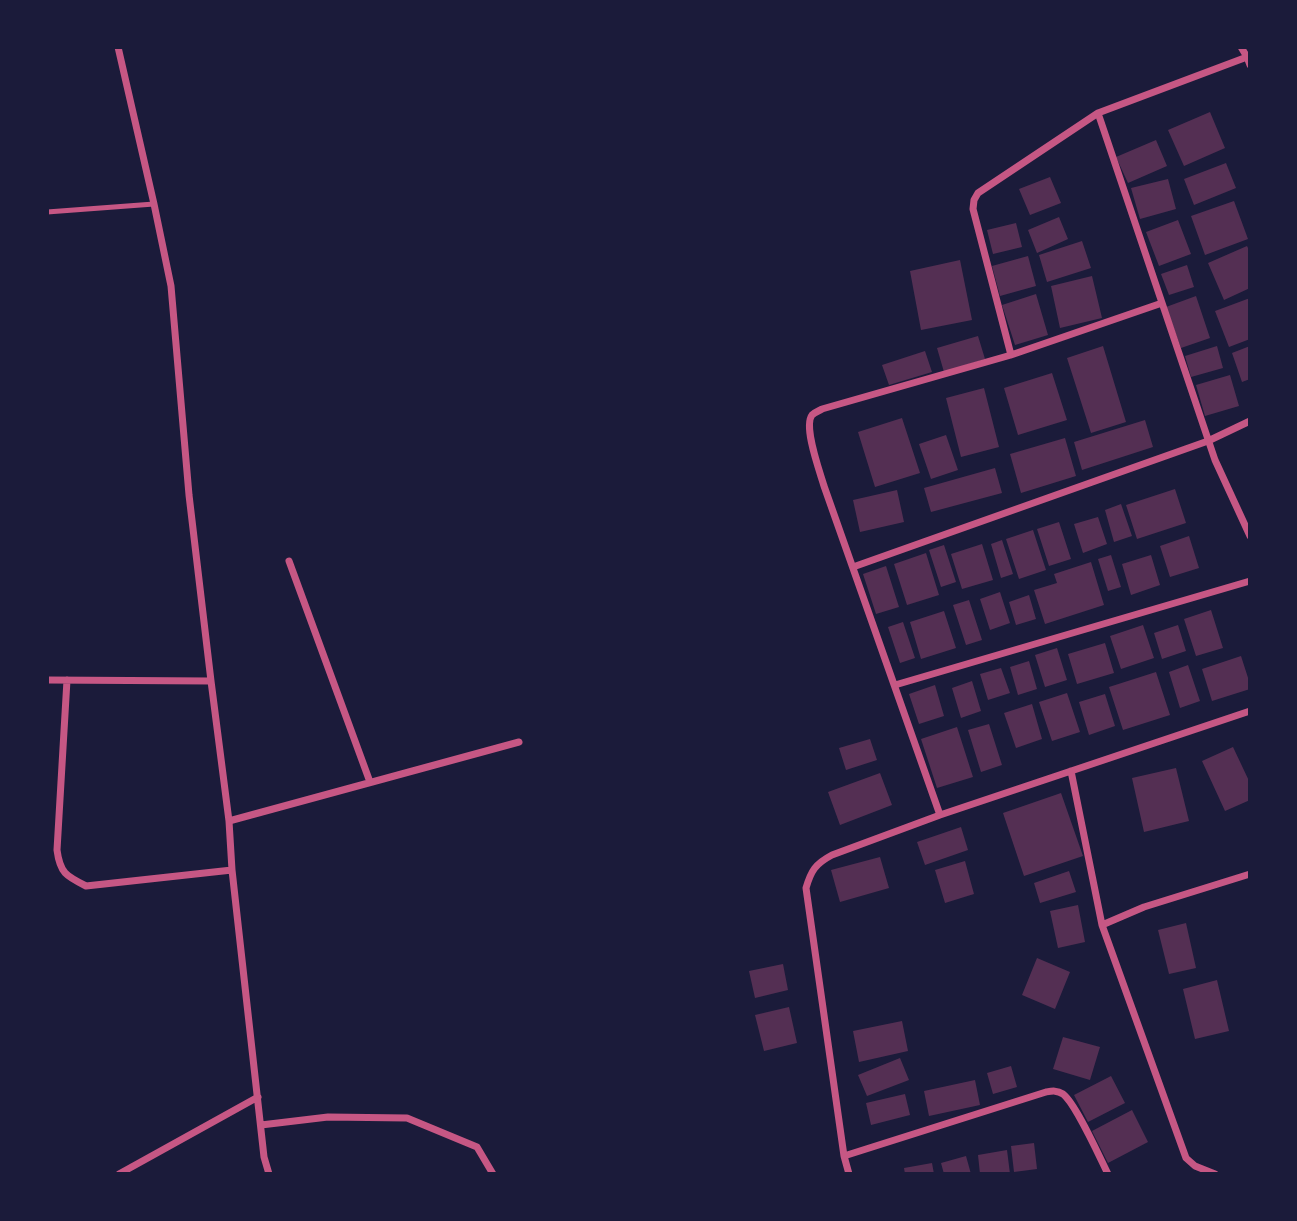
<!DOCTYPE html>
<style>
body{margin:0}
#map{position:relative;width:1297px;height:1221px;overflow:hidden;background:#1b1b3a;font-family:"Sofia Sans Condensed",sans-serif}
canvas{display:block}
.frame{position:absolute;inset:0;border:49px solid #1b1b3a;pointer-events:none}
</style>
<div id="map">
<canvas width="1297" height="1221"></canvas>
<div class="frame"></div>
</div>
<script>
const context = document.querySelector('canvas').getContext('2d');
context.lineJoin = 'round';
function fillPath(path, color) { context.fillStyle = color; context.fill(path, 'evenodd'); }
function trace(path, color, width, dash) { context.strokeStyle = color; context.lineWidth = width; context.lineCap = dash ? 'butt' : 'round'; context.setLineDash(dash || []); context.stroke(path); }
const building = new Path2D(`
 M 1210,112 L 1225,148 L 1184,166 L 1168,130 Z
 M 1156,140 L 1167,166 L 1128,183 L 1116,157 Z
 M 1226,163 L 1236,188 L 1194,205 L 1184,179 Z
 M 1050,177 L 1061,203 L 1030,215 L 1019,189 Z
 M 1168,179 L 1176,209 L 1140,219 L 1131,188 Z
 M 1234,201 L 1248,239 L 1205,255 L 1191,216 Z
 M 1059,217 L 1068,239 L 1037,253 L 1028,230 Z
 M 1178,220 L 1191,254 L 1159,266 L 1146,232 Z
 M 1016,223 L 1022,247 L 993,254 L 987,230 Z
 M 1082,241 L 1091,268 L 1047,282 L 1039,255 Z
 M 1247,246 L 1250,252 L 1250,288 L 1224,300 L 1208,263 Z
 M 1028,256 L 1036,286 L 1000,296 L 992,266 Z
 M 960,260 L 972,320 L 921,330 L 910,271 Z
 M 1187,265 L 1194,287 L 1169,295 L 1161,274 Z
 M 1092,276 L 1102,318 L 1060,328 L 1051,286 Z
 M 1036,294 L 1048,335 L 1015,345 L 1002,305 Z
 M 1196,296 L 1210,338 L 1181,348 L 1166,307 Z
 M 1250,298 L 1250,339 L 1229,347 L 1215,311 Z
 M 978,336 L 985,359 L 944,372 L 937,348 Z
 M 1103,346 L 1126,422 L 1091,433 L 1067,358 Z
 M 1217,346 L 1223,368 L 1191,377 L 1185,356 Z
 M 1250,346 L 1250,379 L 1242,382 L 1232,353 Z
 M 925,351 L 932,372 L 889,385 L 882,365 Z
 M 1052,373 L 1067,420 L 1018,435 L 1004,388 Z
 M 1230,375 L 1239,406 L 1205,416 L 1196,385 Z
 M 984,388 L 999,447 L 961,457 L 946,398 Z
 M 902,418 L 920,473 L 875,487 L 858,432 Z
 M 1145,420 L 1153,447 L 1082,470 L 1074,442 Z
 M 946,435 L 958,470 L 931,479 L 919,444 Z
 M 1065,438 L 1076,476 L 1021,493 L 1010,454 Z
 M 995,468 L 1002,493 L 931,512 L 924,488 Z
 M 1175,489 L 1186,523 L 1137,539 L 1126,505 Z
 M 897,490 L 904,522 L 860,532 L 853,500 Z
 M 1121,504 L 1132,536 L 1114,542 L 1105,510 Z
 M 1098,517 L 1107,544 L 1083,553 L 1074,524 Z
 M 1059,522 L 1071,559 L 1049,566 L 1037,529 Z
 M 1033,530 L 1046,570 L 1019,579 L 1006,539 Z
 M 1189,536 L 1199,568 L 1170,577 L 1160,546 Z
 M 1002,540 L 1013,574 L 1001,578 L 991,544 Z
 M 982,544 L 993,580 L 962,589 L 951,554 Z
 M 944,545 L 956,582 L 941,587 L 929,550 Z
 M 926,553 L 939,595 L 907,605 L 894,564 Z
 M 1111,555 L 1121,587 L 1108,591 L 1098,559 Z
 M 1151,555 L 1160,585 L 1131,595 L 1122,564 Z
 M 1091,562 L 1104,605 L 1045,624 L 1034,590 L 1057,583 L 1054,574 Z
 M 886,566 L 899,607 L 876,614 L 863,574 Z
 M 1000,592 L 1010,623 L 990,630 L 980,599 Z
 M 1029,595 L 1036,619 L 1016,625 L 1009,602 Z
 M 969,600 L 982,640 L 966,645 L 953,605 Z
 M 1211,610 L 1223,648 L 1196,656 L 1184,619 Z
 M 944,611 L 956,648 L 921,659 L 910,622 Z
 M 903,622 L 915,658 L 900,663 L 888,627 Z
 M 1143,625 L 1154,658 L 1121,669 L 1110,636 Z
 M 1178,625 L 1186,651 L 1162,659 L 1154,633 Z
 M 1105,643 L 1114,673 L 1077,684 L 1068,654 Z
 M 1057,648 L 1067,680 L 1045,687 L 1035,655 Z
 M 1241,656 L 1250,684 L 1250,689 L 1212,701 L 1202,669 Z
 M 1029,661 L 1037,689 L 1018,695 L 1010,667 Z
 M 1188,665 L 1200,701 L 1180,708 L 1169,672 Z
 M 1001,668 L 1010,693 L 988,700 L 980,674 Z
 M 1156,672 L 1170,715 L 1123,730 L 1109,687 Z
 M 972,681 L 981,711 L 961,718 L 952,688 Z
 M 935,685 L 944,716 L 919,724 L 909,694 Z
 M 1067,693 L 1080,732 L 1052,741 L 1039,702 Z
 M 1105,694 L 1115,726 L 1089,735 L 1079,702 Z
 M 1032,704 L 1042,739 L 1016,748 L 1004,713 Z
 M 989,724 L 1002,765 L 981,772 L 968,730 Z
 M 957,727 L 973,777 L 937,788 L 921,739 Z
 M 870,739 L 877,760 L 846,770 L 839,748 Z
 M 1233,747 L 1250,783 L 1250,800 L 1225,811 L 1202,761 Z
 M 1176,768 L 1189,821 L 1144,832 L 1132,778 Z
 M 880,773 L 892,805 L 840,825 L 828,792 Z
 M 1061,793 L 1083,856 L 1024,876 L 1003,813 Z
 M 961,827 L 968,850 L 925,865 L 917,842 Z
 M 880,857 L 889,888 L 840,902 L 831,870 Z
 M 965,861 L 974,894 L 945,903 L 935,870 Z
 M 1069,871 L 1076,892 L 1040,903 L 1034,883 Z
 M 1078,905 L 1085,942 L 1058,948 L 1050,911 Z
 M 1186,923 L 1196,968 L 1169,974 L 1158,930 Z
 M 1037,958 L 1070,972 L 1055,1009 L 1022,995 Z
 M 783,964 L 788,990 L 755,998 L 749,971 Z
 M 1217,980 L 1229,1031 L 1195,1039 L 1183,989 Z
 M 789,1007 L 797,1043 L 764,1051 L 755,1015 Z
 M 902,1021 L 908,1051 L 859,1062 L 853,1031 Z
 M 1063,1037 L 1100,1047 L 1090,1080 L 1053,1069 Z
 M 900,1058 L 909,1080 L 867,1096 L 858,1075 Z
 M 1011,1066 L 1017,1087 L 993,1094 L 987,1073 Z
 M 1111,1076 L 1125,1103 L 1088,1122 L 1074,1095 Z
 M 975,1080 L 980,1105 L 929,1116 L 924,1091 Z
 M 905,1094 L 910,1115 L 871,1125 L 866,1103 Z
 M 1132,1110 L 1148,1142 L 1108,1163 L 1092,1131 Z
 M 1034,1143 L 1037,1169 L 1014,1172 L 1011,1146 Z
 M 1007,1150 L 1010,1174 L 980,1174 L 978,1155 Z
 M 966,1156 L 971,1174 L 944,1174 L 941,1163 Z
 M 932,1163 L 934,1174 L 905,1174 L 904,1168 Z`);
const service = new Path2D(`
 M 47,212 L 154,204`);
const minor = new Path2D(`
 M 118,47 L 154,204 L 171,286 L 189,495 L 211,681 L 229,821 L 232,870 L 264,1157 L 269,1174
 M 1241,47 L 1247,57
 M 1250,65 L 1247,57 L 1098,113 L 1215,460 L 1250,536
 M 1011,355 L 1162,303
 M 289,561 L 370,782
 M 853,567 L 1208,441 L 1250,421
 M 47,680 L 211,681
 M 67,680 L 57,850 C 60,873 66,876 86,886 L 232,870
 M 895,685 L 1250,581
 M 1071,771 L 1102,925
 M 940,815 L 824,486 C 820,472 803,427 812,415 C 815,412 819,411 822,409 L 1011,355 L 973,209 L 974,200 L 978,193 L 1098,113
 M 229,821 L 519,742
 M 261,1125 L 328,1117 L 407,1118 L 477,1147 L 493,1174
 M 844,1156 L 849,1174
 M 119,1174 L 258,1097
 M 1108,1174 C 1099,1156 1076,1104 1063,1094 C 1057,1090 1052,1091 1046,1092 L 844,1156 L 806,888 C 811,871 815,864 832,855 L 940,815 L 1250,711
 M 1215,1174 L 1195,1166 L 1186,1158 L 1102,925 L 1144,907 L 1250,874`);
fillPath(building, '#542f53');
trace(service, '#c65784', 5);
trace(minor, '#c65784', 7);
</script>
